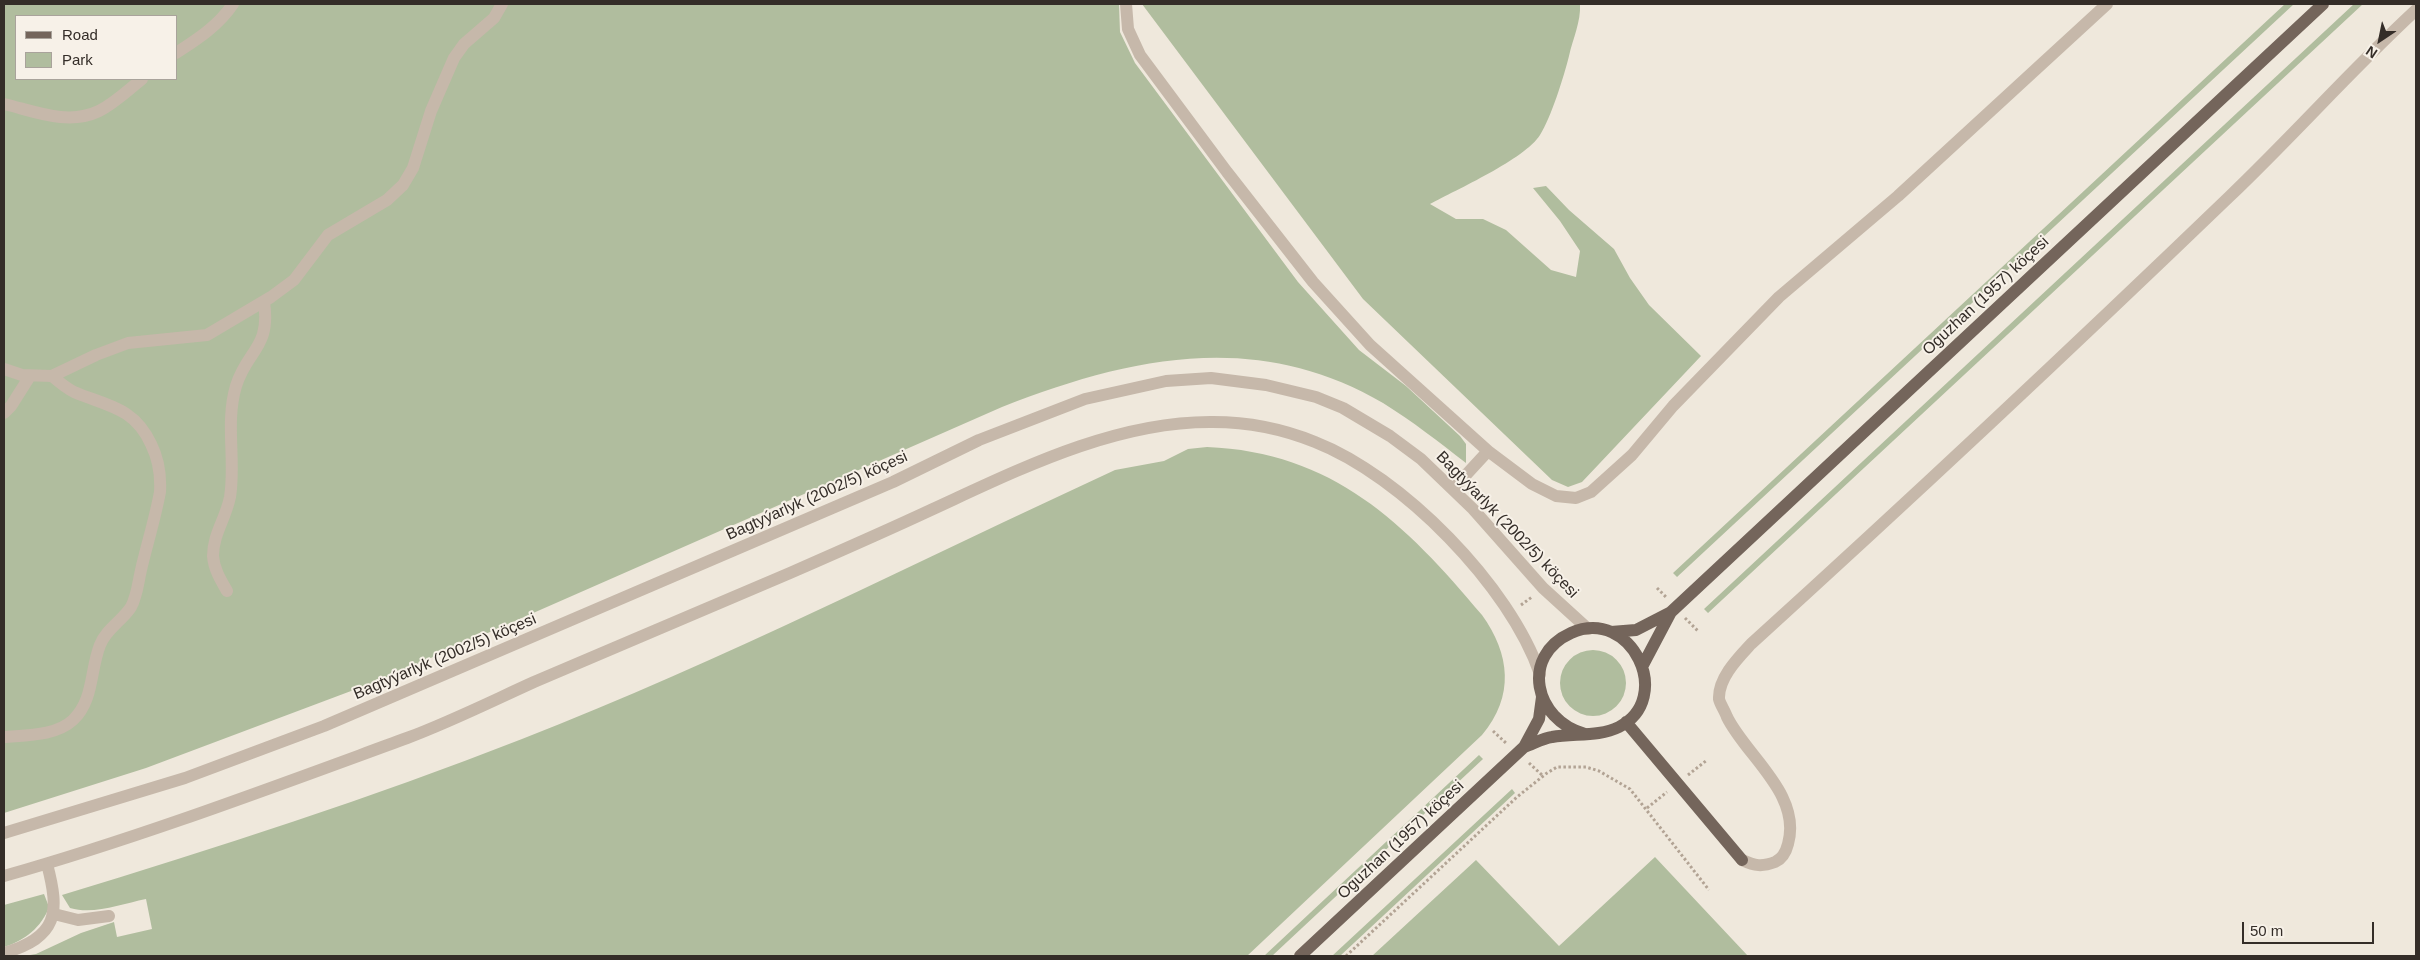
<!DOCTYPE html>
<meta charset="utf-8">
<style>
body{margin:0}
#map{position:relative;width:2420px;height:960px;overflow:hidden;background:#efe8dc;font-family:Helvetica,sans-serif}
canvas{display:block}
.frame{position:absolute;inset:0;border:5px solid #342d28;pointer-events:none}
.legend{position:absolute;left:15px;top:15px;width:162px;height:65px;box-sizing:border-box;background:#f7f1e8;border:1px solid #a9a39b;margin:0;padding:6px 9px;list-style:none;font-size:15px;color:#342d28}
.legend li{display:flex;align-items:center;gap:10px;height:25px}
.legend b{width:25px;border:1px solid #a9a39b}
.north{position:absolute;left:2355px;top:15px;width:50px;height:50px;-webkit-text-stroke:4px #f7f1e8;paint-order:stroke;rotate:214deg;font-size:14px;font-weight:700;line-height:20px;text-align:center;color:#342d28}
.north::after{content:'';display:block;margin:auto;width:18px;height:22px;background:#342d28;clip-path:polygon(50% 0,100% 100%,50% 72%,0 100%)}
.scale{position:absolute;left:2242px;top:922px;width:132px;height:22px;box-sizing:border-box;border:2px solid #342d28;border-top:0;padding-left:6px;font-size:15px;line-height:18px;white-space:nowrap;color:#342d28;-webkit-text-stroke:4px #f7f1e8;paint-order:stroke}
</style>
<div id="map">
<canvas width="2420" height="960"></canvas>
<div class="frame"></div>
<ul class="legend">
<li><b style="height:6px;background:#74655b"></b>Road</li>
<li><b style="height:14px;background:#b0bd9e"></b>Park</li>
</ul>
<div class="north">N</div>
<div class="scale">50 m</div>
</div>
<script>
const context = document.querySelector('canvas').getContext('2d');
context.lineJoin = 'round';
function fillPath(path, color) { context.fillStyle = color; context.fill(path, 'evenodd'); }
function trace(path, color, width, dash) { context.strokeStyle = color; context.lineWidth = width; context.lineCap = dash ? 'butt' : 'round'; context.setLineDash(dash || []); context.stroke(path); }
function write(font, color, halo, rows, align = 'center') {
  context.font = font + ' Helvetica,sans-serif'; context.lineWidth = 4; context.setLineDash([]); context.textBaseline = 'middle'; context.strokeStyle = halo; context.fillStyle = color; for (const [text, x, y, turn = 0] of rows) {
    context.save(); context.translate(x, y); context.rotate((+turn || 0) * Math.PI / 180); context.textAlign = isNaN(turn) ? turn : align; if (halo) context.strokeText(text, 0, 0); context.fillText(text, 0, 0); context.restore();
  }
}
const green = new Path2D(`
 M 4,4 L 1119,4 L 1120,32 L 1135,63 L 1298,282 L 1359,350 L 1406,386 L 1460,436 L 1466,444 L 1466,463 C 1439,442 1412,421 1383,403 C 1257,329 1129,357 1002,407 L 383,679 L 146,768 L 4,813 ZM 16,16 L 176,16 L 176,79 L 16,79 Z
 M 1142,4 L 1580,4 C 1581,22 1573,38 1569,56 C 1564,76 1551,118 1540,135 C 1525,159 1456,190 1430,204 L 1456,219 L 1483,219 L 1506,230 L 1551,270 L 1576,277 L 1580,251 L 1560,221 L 1533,188 L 1546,186 L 1569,210 L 1614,249 L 1630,278 L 1649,305 L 1701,356 L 1582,482 L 1568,487 L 1552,480 L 1363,299 Z
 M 2285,4 L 2294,4 L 1677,577 L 1673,573 Z
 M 2354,4 L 2363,4 L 1708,613 L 1704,609 Z
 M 1207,447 C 1333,452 1405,523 1482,615 C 1510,654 1515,696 1482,735 L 1247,956 L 24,956 L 36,954 L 81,933 L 114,922 L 117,937 L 152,929 L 146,899 C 121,904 94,915 70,908 L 62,895 C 217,848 371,798 522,739 C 724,660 918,561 1115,470 L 1164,461 L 1188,449 Z
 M1560 683a33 33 0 1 1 66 0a33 33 0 1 1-66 0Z
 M 1479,755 L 1483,759 L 1272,956 L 1264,956 Z
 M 1512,789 L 1515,793 L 1340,956 L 1332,956 Z
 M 1655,857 L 1748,956 L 1372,956 L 1476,860 L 1559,946 Z
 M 44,894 L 49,907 C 42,927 24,941 4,947 L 4,905 Z`);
const path = new Path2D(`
 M 1657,588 L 1666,597
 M 1521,605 L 1532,597
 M 1685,618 L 1698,631
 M 1493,731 L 1507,744
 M 1529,763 L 1543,776
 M 1688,775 L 1707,760
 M 1647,808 L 1667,792
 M 1346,956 L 1517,797 L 1547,773 L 1557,767 L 1586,767 L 1599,771 L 1630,789 L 1709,890`);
const minor = new Path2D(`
 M 1126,4 L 1128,29 L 1140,55 L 1227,172 L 1313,282 L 1370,345 L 1488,451
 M 176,53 C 198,39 219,25 233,4
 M 4,104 C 34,111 68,126 99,111 C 115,103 128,90 142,79
 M 4,369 L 22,375 L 52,376 L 96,355 L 128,343 L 207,335 L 271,297 L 294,280 L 328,235 L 387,200 L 403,185 L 413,168 L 431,111 L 454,58 L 464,44 L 494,18 L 502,4
 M 4,413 L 11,406 L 30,376
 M 1453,489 L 1488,451 L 1532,484 L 1556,496 L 1576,498 L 1591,492 L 1632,455 L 1673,406 L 1779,297 L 1898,196 L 2107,4
 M 227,591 C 220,579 214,569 213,556 C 213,534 226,518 230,497 C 236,461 225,423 236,386 C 247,350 271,348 264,302
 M 4,737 C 26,735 56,736 73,720 C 94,700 90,670 100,645 C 106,629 122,621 131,607 C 137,596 138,583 141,570 C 147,544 155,519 160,492 C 161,475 159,460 151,444 C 134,407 107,406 74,392 C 66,388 59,382 52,376
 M 4,833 L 185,778 L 324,726 L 893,482 L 979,440 L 1085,399 L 1166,381 L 1211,378 L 1266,385 L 1316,397 L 1343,408 L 1390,436 L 1421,459 L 1473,509 L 1543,588 L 1588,629
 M 1742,860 C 1755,866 1762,867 1775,862 C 1782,859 1786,852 1788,844 C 1802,794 1746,756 1727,717 C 1725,711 1720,704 1719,699 C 1718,678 1738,658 1751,644 C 1913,497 2073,347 2230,196 C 2294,135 2352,69 2416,10
 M 4,876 C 141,837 273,787 407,738 C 450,722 492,701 534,682 C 620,646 705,609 790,573 C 838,552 886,531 933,509 C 1020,469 1115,421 1213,422 C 1247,422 1283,429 1315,442 C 1402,476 1510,586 1540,674
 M 54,914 L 78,920 L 109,916
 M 4,953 C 58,937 60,913 47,864`);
const major = new Path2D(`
 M 1671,612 L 2323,4
 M 1611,632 L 1636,630 L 1671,612 L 1643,665
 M 1626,722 L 1742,860
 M 1524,747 C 1533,744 1543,738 1552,737 C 1574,733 1599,737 1619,727 C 1675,699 1632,606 1571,633 C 1520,656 1534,720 1585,734
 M 1300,956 L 1524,747 L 1539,719 L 1542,697`);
const streetNames = [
 ["Oguzhan (1957) köçesi",1986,296,-43],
 ["Bagtyýarlyk (2002/5) köçesi",817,496,-24],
 ["Bagtyýarlyk (2002/5) köçesi",1507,525,46],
 ["Bagtyýarlyk (2002/5) köçesi",445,657,-23],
 ["Oguzhan (1957) köçesi",1401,840,-43]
];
fillPath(green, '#b0bd9e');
trace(path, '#b2a394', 3, [2.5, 2.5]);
trace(minor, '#c6b8aa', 12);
trace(major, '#74655b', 12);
write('16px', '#342d28', '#f7f1e8', streetNames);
</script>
